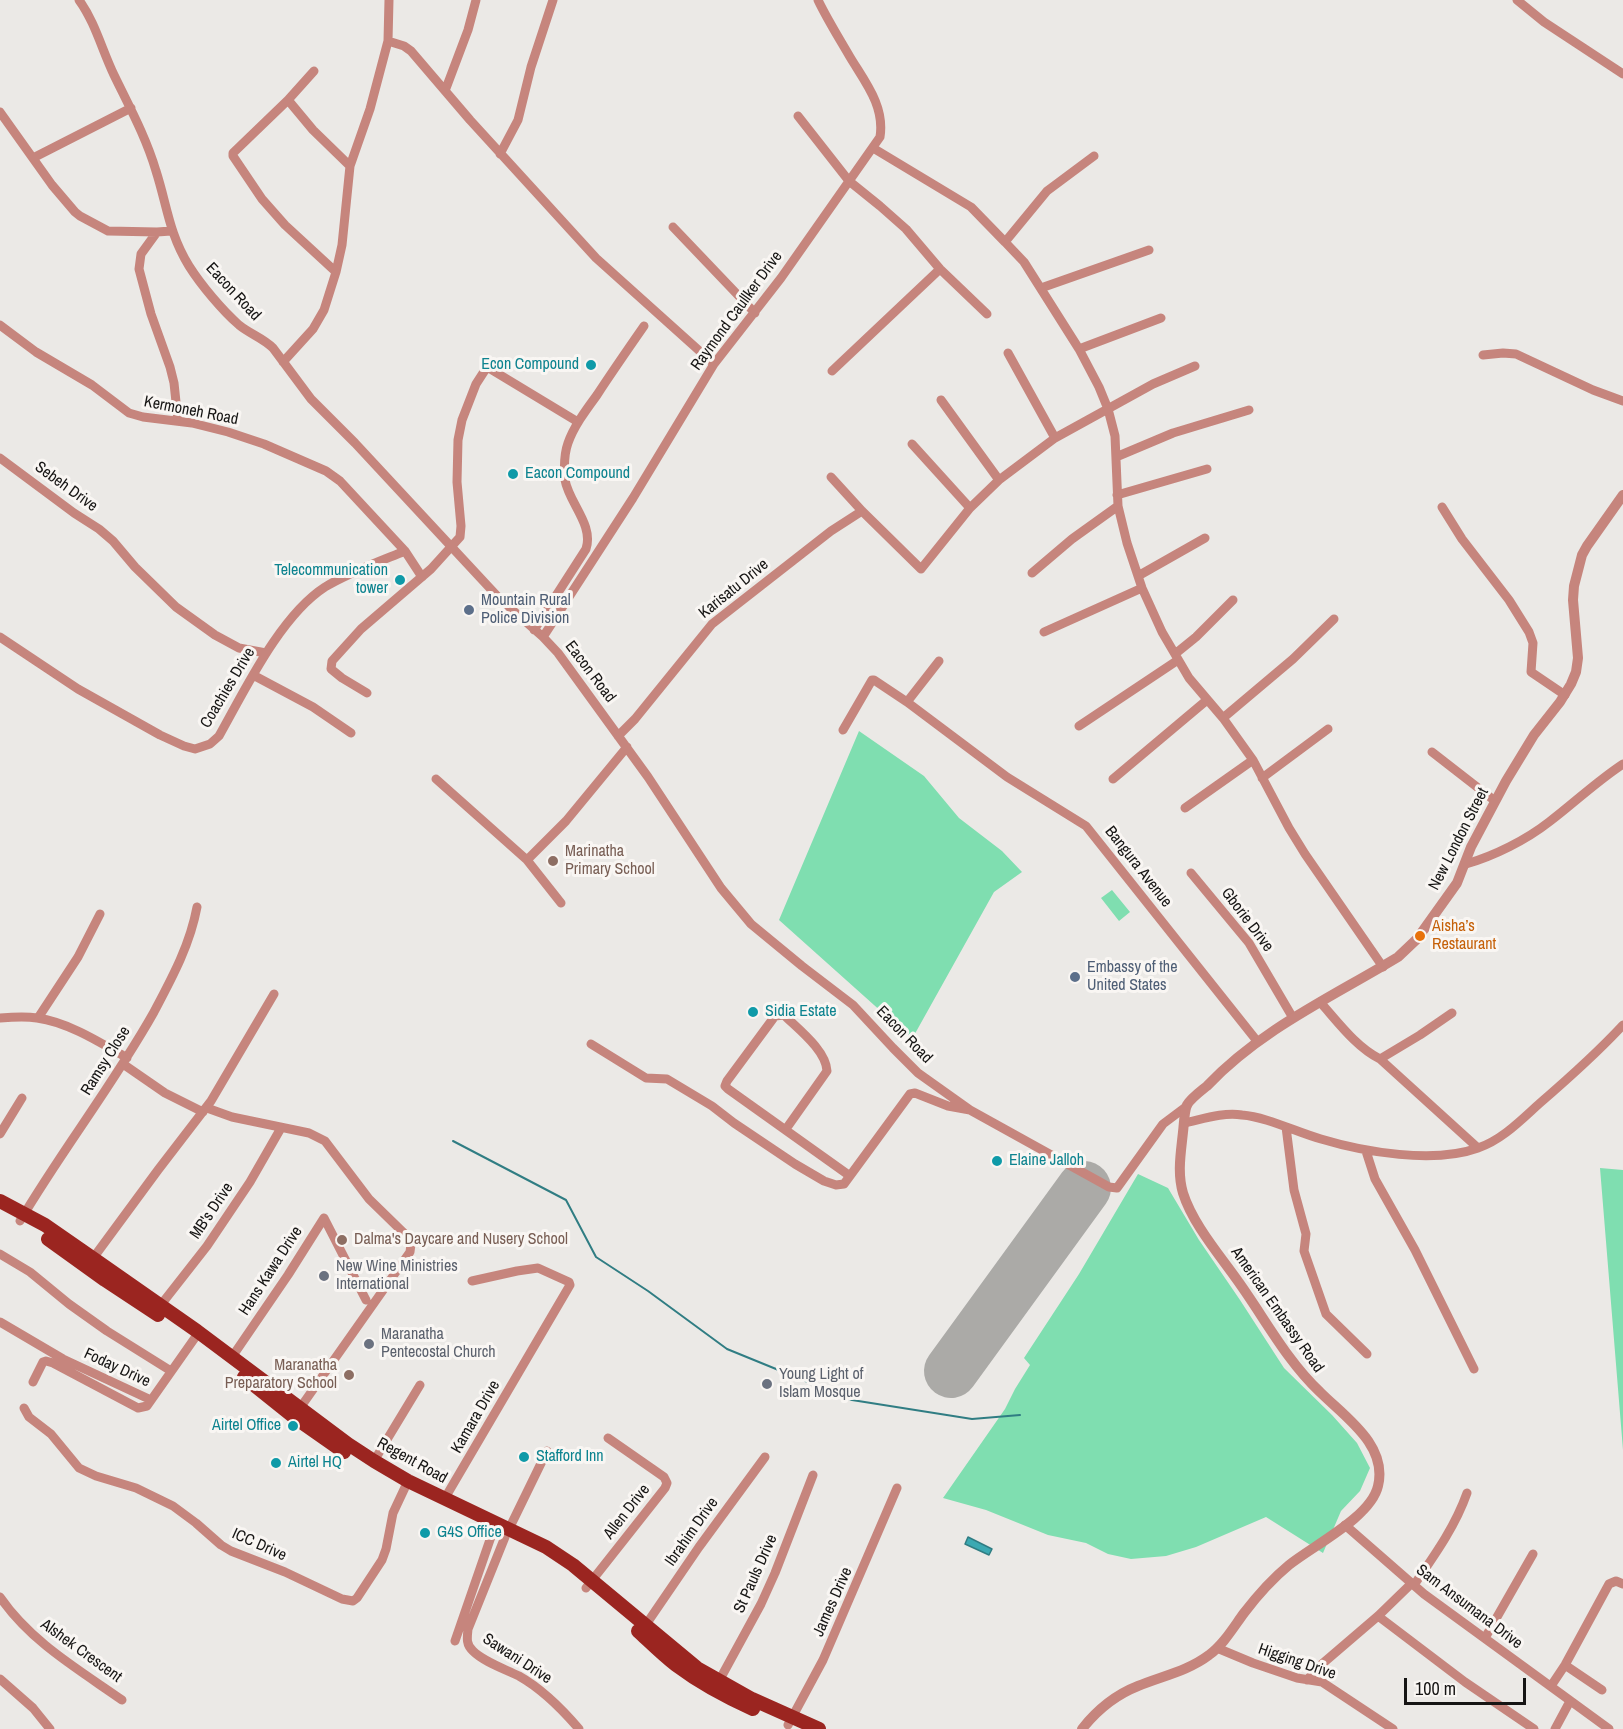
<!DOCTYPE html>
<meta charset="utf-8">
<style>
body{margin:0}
#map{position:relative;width:1623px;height:1729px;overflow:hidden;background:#ebe9e6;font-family:"Archivo Narrow",sans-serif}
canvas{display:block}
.scale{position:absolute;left:1404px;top:1678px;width:122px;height:27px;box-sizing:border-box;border:3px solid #161514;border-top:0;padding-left:8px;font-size:18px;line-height:21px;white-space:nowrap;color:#161514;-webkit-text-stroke:4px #f9f6f3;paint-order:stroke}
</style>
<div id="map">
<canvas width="1623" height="1729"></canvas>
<div class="scale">100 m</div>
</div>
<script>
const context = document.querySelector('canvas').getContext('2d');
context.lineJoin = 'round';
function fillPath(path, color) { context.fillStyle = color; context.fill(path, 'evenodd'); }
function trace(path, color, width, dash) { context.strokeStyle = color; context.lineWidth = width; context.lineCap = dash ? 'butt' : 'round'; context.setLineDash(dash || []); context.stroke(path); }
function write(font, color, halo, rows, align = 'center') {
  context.font = font + ' "Archivo Narrow",sans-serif'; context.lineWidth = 6; context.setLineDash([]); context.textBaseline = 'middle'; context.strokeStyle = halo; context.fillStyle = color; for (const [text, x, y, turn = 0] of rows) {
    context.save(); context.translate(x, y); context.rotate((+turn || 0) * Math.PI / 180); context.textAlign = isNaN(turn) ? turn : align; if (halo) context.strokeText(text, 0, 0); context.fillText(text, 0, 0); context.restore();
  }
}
const green = new Path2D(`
 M 859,731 L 924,776 L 959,818 L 1002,851 L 1022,872 L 994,892 L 912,1039 L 779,920 Z
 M 1112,890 L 1130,912 L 1119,921 L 1101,898 Z
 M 1600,1168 L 1623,1170 L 1623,1450 Z
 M 1138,1174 L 1168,1188 L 1199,1240 L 1240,1300 L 1284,1368 L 1332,1415 L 1357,1443 L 1370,1468 L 1360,1491 L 1341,1511 L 1323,1553 L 1266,1517 L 1196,1547 L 1166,1556 L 1131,1559 L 1108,1554 L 1086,1543 L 1048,1535 L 986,1510 L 943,1498 L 1005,1409 L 1015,1389 L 1030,1365 L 1024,1358 L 1079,1274 Z`);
const water = new Path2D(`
 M 968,1537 L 992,1549 L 989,1555 L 965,1544 Z`);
const stream = new Path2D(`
 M 453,1141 L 566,1200 L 596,1257 L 648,1291 L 727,1349 L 852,1400 L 972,1419 L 1020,1415`);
const runway = new Path2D(`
 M 951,1371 L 1084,1188`);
const minor = new Path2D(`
 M 79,0 C 95,22 102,50 114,75 C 129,106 146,137 156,171 C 167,205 169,234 189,266 C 201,285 222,310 239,325 C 250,334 263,338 273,348 L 311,399 L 355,443 L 499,598 L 543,637 L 558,653 L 648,777 L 721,888 L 751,924 L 802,966 L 853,1005 L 893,1048 L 918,1073 L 970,1110 L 1109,1187 L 1117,1188 L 1163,1124 L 1187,1106
 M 1517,0 L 1544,22 L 1623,74
 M 388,41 L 404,46 L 411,51 L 470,120 L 596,258 L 714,364
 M 314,71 L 288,100 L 233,153 L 233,156 L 262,199 L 285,225 L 336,272
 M 445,91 L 468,30 L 476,0
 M 288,100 L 313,130 L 350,166
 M 0,112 L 52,185 L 75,212 L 80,216 L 108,231 L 157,232 L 171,231
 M 798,116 L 849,181 L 880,206 L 906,229 L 940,269 L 987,314
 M 873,148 L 971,207 L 1005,242
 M 500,154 L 518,120 L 531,67 L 553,0
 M 1094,156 L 1047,191 L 1005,242 L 1024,262 L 1079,349 L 1099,387 L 1108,409 L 1115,436 L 1118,506 L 1127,543 L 1142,588 L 1162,632 L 1189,678 L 1223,718 L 1253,760 L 1289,828 L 1305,854 L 1383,967
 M 33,158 L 131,108
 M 673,227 L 755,313
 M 157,232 L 141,254 L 139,269 L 151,314 L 170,367 L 174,383 L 178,421
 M 1041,288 L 1149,250
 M 0,325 L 36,352 L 92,385 L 129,413 L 143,417 L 192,423 L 228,432 L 264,444 L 326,471 L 340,481 L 405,551 L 422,577
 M 1079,349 L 1161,318
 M 1008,353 L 1055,438
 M 1483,355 L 1503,353 L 1516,354 L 1593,390 L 1623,401
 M 283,362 L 313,329 L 324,310 L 336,272 L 342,245 L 350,166 L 370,109 L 388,41 L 389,0
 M 832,371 L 940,269
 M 941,400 L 999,480
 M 912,444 L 970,508
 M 1116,457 L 1173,433 L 1249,410
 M 0,458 L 74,513 L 99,529 L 113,541 L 135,567 L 176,607 L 215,635 L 239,648 L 266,653
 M 831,477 L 862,511 L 921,569 L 970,508 L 999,480 L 1055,438 L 1153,384 L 1195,366
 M 1117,495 L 1207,469
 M 1442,507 L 1462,539 L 1509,600 L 1529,632 L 1533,643 L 1531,672 L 1565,695
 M 1032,573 L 1072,539 L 1118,506
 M 1138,576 L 1205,538
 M 534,630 L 586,549 C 594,525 569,503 565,480 C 564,468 564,454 568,443 C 574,426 586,410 597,395 C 612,372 628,349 644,326
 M 1044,632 L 1142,588
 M 0,637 L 78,689 L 160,735 L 184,746 L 195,749 L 210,744 L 219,736 C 245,690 280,616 325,587 C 350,572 378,562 405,551
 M 543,637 L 633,498 L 714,364 L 781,278 L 880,137 C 885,106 865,82 850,57 C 839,38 827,19 818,0
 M 1175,654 L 1196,637 L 1233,600
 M 253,675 L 313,707 L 351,733
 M 367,693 L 342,678 L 331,669 L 332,661 L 361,629 L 431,569 L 460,537 L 461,526 L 457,482 L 458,440 L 462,420 L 476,384 L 487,367 L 578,422
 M 907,702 L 939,661
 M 1223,718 L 1293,659 L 1334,619
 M 1079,726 L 1178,660
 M 843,730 L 872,680 L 874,680 L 907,702 L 1007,777 L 1086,826 L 1257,1041
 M 618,736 L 635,719 L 712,624 L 831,531 L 862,511
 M 1432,752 L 1495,801
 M 1262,778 L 1328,729
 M 436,779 L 527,860 L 561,903
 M 1113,779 L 1207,700
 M 1185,808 L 1253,760
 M 527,860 L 566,821 L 627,747
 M 1466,864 C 1494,856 1526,840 1549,822 C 1574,803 1597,781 1623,764
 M 1191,873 L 1249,943 L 1293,1018
 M 1320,1002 C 1338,1022 1356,1047 1380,1059 L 1420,1035 L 1452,1013
 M 0,1018 C 12,1017 25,1016 37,1018 C 68,1022 101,1043 127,1058
 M 38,1018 L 78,957 L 100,914
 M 591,1044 L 646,1078 L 667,1079 L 712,1106 L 734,1123 L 795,1164 L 824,1181 L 836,1185 L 844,1184 L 910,1094 L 915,1093 L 948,1106 L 970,1110
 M 1380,1059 L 1478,1148
 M 123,1064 L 165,1093 L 203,1112
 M 207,1108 L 232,1117 L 309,1133 L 325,1141 L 369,1199 L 410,1239 L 411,1244 L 410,1252 L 300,1408
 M 1184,1123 C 1203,1119 1223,1112 1242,1115 C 1267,1117 1296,1132 1321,1139 C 1364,1152 1434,1164 1478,1148 C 1502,1140 1521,1120 1540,1103 C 1569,1078 1597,1053 1623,1025
 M 1286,1127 L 1294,1190 L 1306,1234 L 1304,1251 L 1326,1314 L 1367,1354
 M 786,1129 L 827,1071 C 826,1050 798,1029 784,1015 L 775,1016 L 727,1081 L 725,1086 L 728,1089 L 850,1176
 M 0,1134 L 22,1098
 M 1366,1151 L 1375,1179 L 1415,1250 L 1474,1369
 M 20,1221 C 62,1150 113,1085 154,1012 C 172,978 190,945 197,907
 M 0,1254 L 30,1272 L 69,1304 L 107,1331 L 171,1371
 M 91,1261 L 158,1170 L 211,1101 L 274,994
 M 160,1306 L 207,1246 L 250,1182 L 281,1128
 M 0,1322 L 63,1359 L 151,1400
 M 232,1357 L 288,1275 L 324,1218 L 366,1300
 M 33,1382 L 43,1362 L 46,1361 L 53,1363 L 138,1408 L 147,1406 L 199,1332
 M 24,1408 L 29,1417 L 51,1434 L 79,1468 L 96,1476 L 136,1488 L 173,1506 L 196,1523 L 221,1545 L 231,1551 L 285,1572 L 342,1599 L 353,1601 L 357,1598 L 382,1560 L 386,1549 L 393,1513 L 408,1481
 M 374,1461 L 420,1385
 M 445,1498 L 570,1285 L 569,1282 L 538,1268 L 517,1271 L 472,1281
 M 1345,1525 L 1424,1594 L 1609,1729
 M 509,1529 L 547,1451
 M 505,1537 L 468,1629 C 467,1638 466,1645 473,1651 C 484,1662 505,1669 519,1676 C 542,1689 562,1709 579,1729
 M 1414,1585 C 1434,1556 1455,1527 1467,1493
 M 586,1588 L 665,1488 L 667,1483 L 664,1477 L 608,1438
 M 0,1597 C 31,1642 78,1669 122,1700
 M 1378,1616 L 1465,1682 L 1534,1729
 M 645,1626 L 699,1547 L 765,1457
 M 1485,1638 L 1533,1554
 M 455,1641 L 493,1531
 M 1217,1648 L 1253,1663 L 1297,1678 L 1322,1682 L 1393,1729
 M 1565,1665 L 1602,1690
 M 0,1679 L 33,1708 L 50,1729
 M 1307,1680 L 1322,1664 L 1378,1616 L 1412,1583
 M 719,1681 L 761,1604 L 775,1573 L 813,1475
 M 1551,1686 L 1565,1665 L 1609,1584 L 1616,1581 L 1623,1584
 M 788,1725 L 823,1660 L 897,1488
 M 1555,1729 L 1570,1701`);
const tertiary = new Path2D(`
 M 1082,1729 C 1097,1710 1115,1695 1138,1686 C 1162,1676 1188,1671 1209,1655 C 1223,1645 1233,1628 1244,1613 C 1257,1596 1272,1579 1289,1565 C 1314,1545 1371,1517 1378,1486 C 1388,1445 1345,1417 1320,1392 C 1285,1359 1263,1315 1235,1277 C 1217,1252 1192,1222 1183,1193 C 1177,1173 1181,1152 1183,1132 C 1184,1125 1184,1112 1187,1105 C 1191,1098 1201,1091 1207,1086 C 1261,1029 1332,997 1398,957 L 1417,939 L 1457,883 L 1471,847 L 1506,781 L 1534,735 L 1560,702 L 1571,684 L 1576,672 L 1578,658 L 1573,600 L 1574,586 L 1582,555 L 1587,546 L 1623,495`);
const primary = new Path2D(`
 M 0,1201 L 45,1225 L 94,1259 L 197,1331 L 348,1444 L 374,1461 L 408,1481 L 546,1547 L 573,1565 L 697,1668 L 752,1699 L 819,1729
 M 48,1239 L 105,1280 L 158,1315
 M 244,1377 L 294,1417 L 344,1452
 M 638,1631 C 651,1643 663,1655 676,1665 C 700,1683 726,1697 753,1709`);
const markers = [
 [591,365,6,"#0f9aa8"],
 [513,474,6,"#0f9aa8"],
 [400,580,6,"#0f9aa8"],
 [469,610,6,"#5c6f8a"],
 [553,861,6,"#8d6e63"],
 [1420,936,6,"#e8710a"],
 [1075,977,6,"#5c6f8a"],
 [753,1012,6,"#0f9aa8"],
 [997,1161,6,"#0f9aa8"],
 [342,1240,6,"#8d6e63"],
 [324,1276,6,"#6b7280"],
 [369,1344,6,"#6b7280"],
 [349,1375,6,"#8d6e63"],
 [767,1384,6,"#6b7280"],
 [293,1426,6,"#0f9aa8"],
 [524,1457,6,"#0f9aa8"],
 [276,1463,6,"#0f9aa8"],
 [425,1533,6,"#0f9aa8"]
];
const streetNames = [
 ["Eacon Road",233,292,47],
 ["Raymond Caullker Drive",737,311,-54],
 ["Kermoneh Road",191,411,11],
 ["Sebeh Drive",66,487,36],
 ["Karisatu Drive",734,589,-39],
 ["Eacon Road",590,672,53],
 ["Coachies Drive",228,688,-59],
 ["New London Street",1459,839,-63],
 ["Bangura Avenue",1138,867,52],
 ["Gborie Drive",1247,920,53],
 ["Eacon Road",904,1035,46],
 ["Ramsy Close",106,1061,-58],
 ["MB's Drive",212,1211,-56],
 ["Hans Kawa Drive",271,1271,-57],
 ["American Embassy Road",1277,1310,55],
 ["Foday Drive",117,1368,25],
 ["Kamara Drive",476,1417,-60],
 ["Regent Road",412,1461,29],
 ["Allen Drive",627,1512,-52],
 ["Ibrahim Drive",692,1532,-55],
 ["ICC Drive",259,1545,24],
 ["St Pauls Drive",756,1574,-66],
 ["James Drive",833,1602,-66],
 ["Sam Ansumana Drive",1469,1607,37],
 ["Alshek Crescent",81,1651,36],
 ["Sawani Drive",517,1659,33],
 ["Higging Drive",1297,1662,19]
];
const cultureNames = [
 ["Econ Compound",579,365,"right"],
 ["Eacon Compound",525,474],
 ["Telecommunication",388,571,"right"],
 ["tower",388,589,"right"],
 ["Sidia Estate",765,1012],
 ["Elaine Jalloh",1009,1161],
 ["Airtel Office",281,1426,"right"],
 ["Stafford Inn",536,1457],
 ["Airtel HQ",288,1463],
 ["G4S Office",437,1533]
];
const serviceNames = [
 ["Mountain Rural",481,601],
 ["Police Division",481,619],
 ["Embassy of the",1087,968],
 ["United States",1087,986]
];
const educationNames = [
 ["Marinatha",565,852],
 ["Primary School",565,870],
 ["Dalma's Daycare and Nusery School",354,1240],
 ["Maranatha",337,1366,"right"],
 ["Preparatory School",337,1384,"right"]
];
const foodNames = [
 ["Aisha’s",1432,927],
 ["Restaurant",1432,945]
];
const worshipNames = [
 ["New Wine Ministries",336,1267],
 ["International",336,1285],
 ["Maranatha",381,1335],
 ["Pentecostal Church",381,1353],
 ["Young Light of",779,1375],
 ["Islam Mosque",779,1393]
];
fillPath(green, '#7fdeb0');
fillPath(water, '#3ba9b2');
trace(water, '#307d83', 1.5);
trace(stream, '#307d83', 2);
trace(runway, '#abaaa7', 54);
trace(minor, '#c6857d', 9);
trace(tertiary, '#c6857d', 10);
trace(primary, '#9b2520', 14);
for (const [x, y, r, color] of markers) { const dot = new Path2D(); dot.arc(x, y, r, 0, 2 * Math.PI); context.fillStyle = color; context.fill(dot); trace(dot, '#f9f6f3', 2); }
write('16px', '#161514', '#f9f6f3', streetNames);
write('16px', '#0d838f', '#f9f6f3', cultureNames, 'left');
write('16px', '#4e5e75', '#f9f6f3', serviceNames, 'left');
write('16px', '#785e54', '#f9f6f3', educationNames, 'left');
write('16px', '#c56008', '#f9f6f3', foodNames, 'left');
write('16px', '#5b616d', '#f9f6f3', worshipNames, 'left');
</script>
